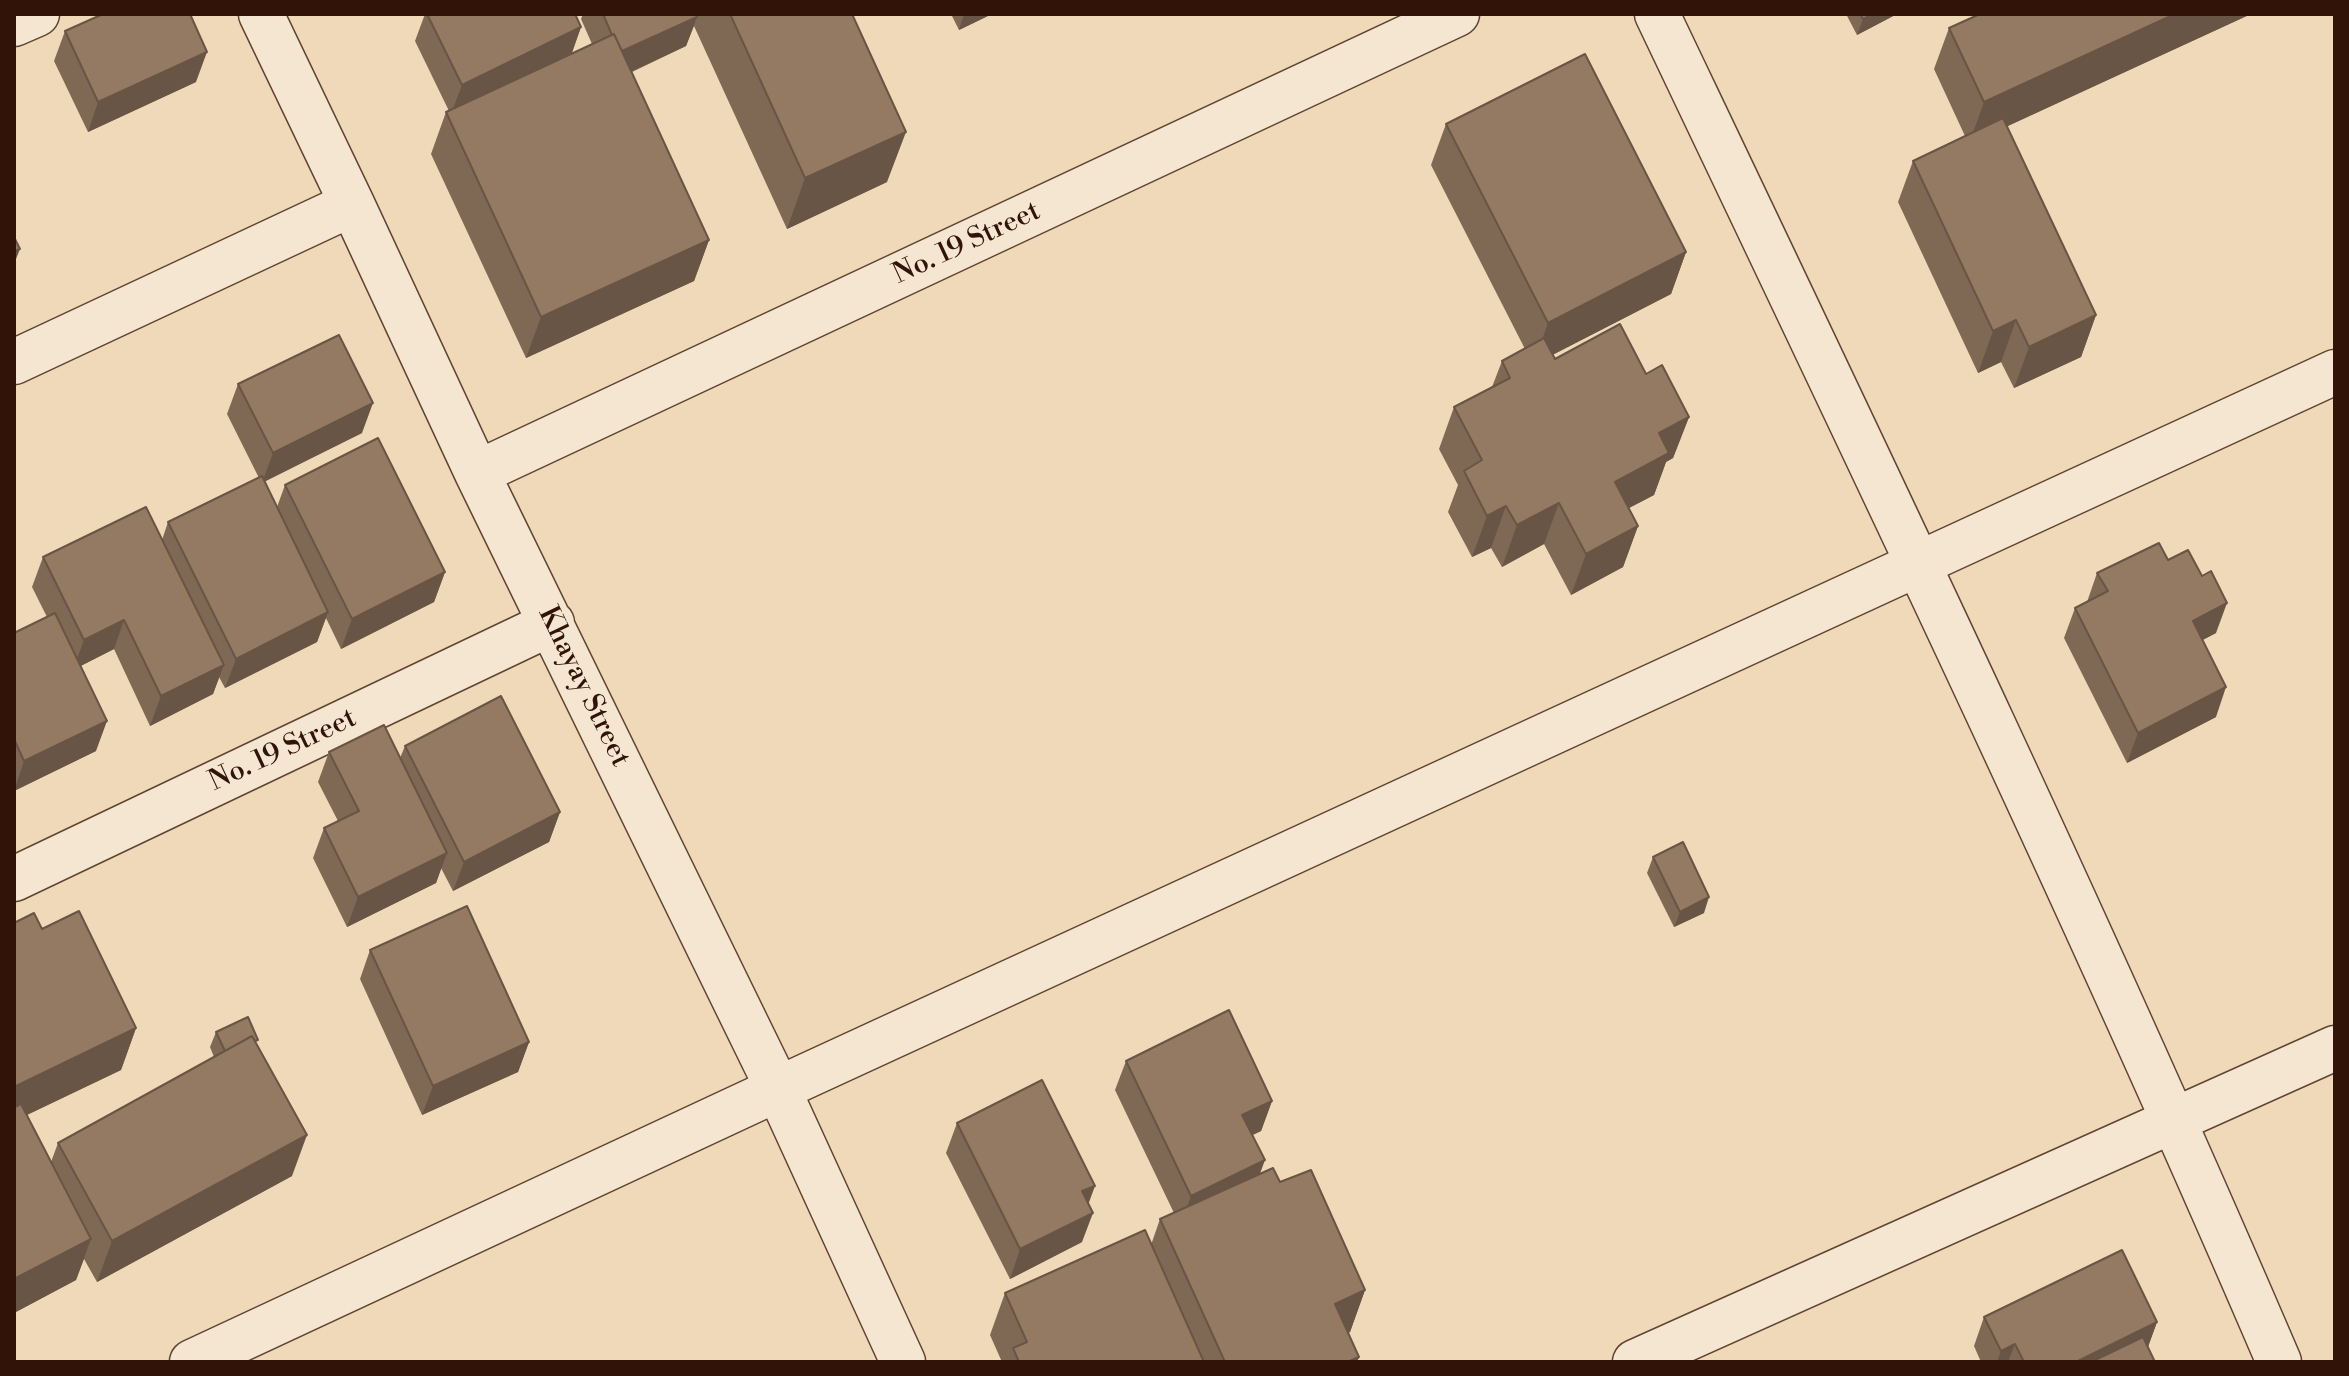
<!DOCTYPE html>
<style>
body{margin:0}
#map{position:relative;width:2349px;height:1376px;overflow:hidden;background:#efd9b8;font-family:"Libre Bodoni",serif}
canvas{display:block}
.frame{position:absolute;inset:0;border:16px solid #311307;pointer-events:none}
</style>
<div id="map">
<canvas width="2349" height="1376"></canvas>
<div class="frame"></div>
</div>
<script>
const context = document.querySelector('canvas').getContext('2d');
context.lineJoin = 'round';
function trace(path, color, width, dash) { context.strokeStyle = color; context.lineWidth = width; context.lineCap = dash ? 'butt' : 'round'; context.setLineDash(dash || []); context.stroke(path); }
function fillPath(path, color) { context.fillStyle = color; context.fill(path, 'evenodd'); }
function write(font, color, halo, rows, align = 'center') {
  context.font = font + ' "Libre Bodoni",serif'; context.lineWidth = 8; context.setLineDash([]); context.textBaseline = 'middle'; context.strokeStyle = halo; context.fillStyle = color; for (const [text, x, y, turn = 0] of rows) {
    context.save(); context.translate(x, y); context.rotate((+turn || 0) * Math.PI / 180); context.textAlign = isNaN(turn) ? turn : align; if (halo) context.strokeText(text, 0, 0); context.fillText(text, 0, 0); context.restore();
  }
}
const street = new Path2D(`
 M 261,14 L 352,204 L 477,473 L 778,1089 L 903,1362
 M 1657,14 C 1870,461 2084,907 2279,1362
 M 14,24 L 37,14
 M 14,362 L 352,204
 M 477,473 L 1457,14
 M 14,879 L 552,623
 M 192,1362 L 778,1089 L 2335,372
 M 1635,1362 L 2335,1048`);
const wall = new Path2D(`
 M 425,14 L 580,14 L 576,16 L 581,27 L 571,54 L 592,44 L 581,19 L 583,14 L 852,14 L 887,182 L 787,229 L 694,26 L 686,46 L 632,72 L 709,240 L 694,281 L 526,358 L 431,154 L 446,112 L 449,111 L 415,41 Z
 M 951,14 L 992,14 L 959,30 Z
 M 1846,14 L 1897,14 L 1857,35 Z
 M 1980,14 L 2251,14 L 2007,126 L 2096,315 L 2081,357 L 2014,388 L 2001,362 L 1978,373 L 1898,202 L 1913,161 L 1965,136 L 1934,69 L 1949,28 Z
 M 65,31 L 196,82 L 88,132 L 54,61 Z
 M 1446,124 L 1686,252 L 1671,294 L 1552,355 L 1555,359 L 1646,374 L 1689,417 L 1673,458 L 1666,462 L 1654,495 L 1629,508 L 1638,526 L 1623,567 L 1571,595 L 1544,544 L 1502,567 L 1491,548 L 1472,557 L 1448,512 L 1458,485 L 1439,449 L 1454,407 L 1492,387 L 1502,361 L 1525,349 L 1431,165 Z
 M 238,384 L 362,433 L 264,481 L 277,507 L 285,485 L 445,572 L 434,602 L 341,649 L 326,618 L 317,642 L 225,688 L 219,677 L 213,694 L 150,726 L 114,649 L 80,666 L 96,751 L 14,791 L 14,633 L 47,617 L 32,587 L 43,557 L 162,540 L 168,522 L 259,478 L 227,414 Z
 M 2168,560 L 2216,633 L 2202,640 L 2216,717 L 2127,763 L 2064,638 L 2075,608 L 2087,602 L 2097,573 Z
 M 405,746 L 560,812 L 549,842 L 453,891 L 441,868 L 436,883 L 347,927 L 313,858 L 324,828 L 338,821 L 318,782 L 329,752 L 400,758 Z
 M 1653,857 L 1704,913 L 1674,927 L 1647,873 Z
 M 14,923 L 42,929 L 136,1028 L 121,1070 L 27,1115 L 51,1162 L 58,1143 L 214,1057 L 210,1047 L 216,1032 L 257,1044 L 292,1176 L 97,1282 L 84,1259 L 76,1280 L 14,1313 Z
 M 370,950 L 529,1042 L 518,1072 L 422,1115 L 360,979 Z
 M 1126,1061 L 1272,1101 L 1261,1131 L 1252,1135 L 1260,1174 L 1280,1182 L 1365,1290 L 1350,1332 L 1348,1333 L 1359,1357 L 1357,1362 L 1002,1362 L 990,1335 L 1005,1293 L 1151,1245 L 1160,1219 L 1174,1213 L 1115,1090 Z
 M 957,1123 L 1082,1242 L 1010,1279 L 946,1153 Z
 M 1984,1317 L 2157,1322 L 2148,1347 L 2155,1362 L 1981,1362 L 1974,1346 Z`);
const shadedWall = new Path2D(`
 M 964,14 L 992,14 L 959,30 Z
 M 1872,14 L 1897,14 L 1857,35 L 1863,19 Z
 M 2175,14 L 2251,14 L 1969,144 L 1984,102 Z
 M 697,17 L 686,46 L 609,82 L 620,52 Z
 M 581,27 L 571,56 L 451,114 L 462,85 Z
 M 207,52 L 196,82 L 88,132 L 98,102 Z
 M 906,132 L 887,182 L 787,229 L 805,178 Z
 M 709,240 L 694,281 L 526,358 L 541,317 Z
 M 20,249 L 14,264 L 14,251 Z
 M 1686,252 L 1671,294 L 1533,365 L 1548,323 Z
 M 2096,315 L 2081,357 L 2014,388 L 2029,347 Z
 M 2016,320 L 2001,362 L 1978,373 L 1993,331 Z
 M 373,403 L 362,433 L 262,483 L 273,453 Z
 M 1689,417 L 1673,458 L 1666,462 L 1654,495 L 1600,523 L 1615,482 L 1659,433 Z
 M 1559,503 L 1544,544 L 1502,567 L 1517,525 Z
 M 1506,506 L 1491,548 L 1472,557 L 1487,516 Z
 M 1638,526 L 1623,567 L 1571,595 L 1586,554 Z
 M 445,572 L 434,602 L 341,649 L 352,619 Z
 M 2227,603 L 2216,633 L 2182,651 L 2193,621 Z
 M 328,612 L 317,642 L 225,688 L 236,659 Z
 M 124,620 L 114,649 L 73,670 L 84,640 Z
 M 224,665 L 213,694 L 150,726 L 161,696 Z
 M 2226,687 L 2216,717 L 2127,763 L 2138,733 Z
 M 107,721 L 96,751 L 14,791 L 24,761 Z
 M 560,812 L 549,842 L 453,891 L 464,862 Z
 M 447,853 L 436,883 L 347,927 L 358,897 Z
 M 1709,897 L 1704,913 L 1674,927 L 1680,912 Z
 M 136,1028 L 121,1070 L 14,1121 L 14,1087 Z
 M 529,1042 L 518,1072 L 422,1115 L 433,1086 Z
 M 1272,1101 L 1261,1131 L 1232,1145 L 1242,1115 Z
 M 307,1135 L 292,1176 L 97,1282 L 112,1241 Z
 M 1265,1160 L 1254,1190 L 1180,1226 L 1191,1196 Z
 M 1095,1186 L 1084,1216 L 1082,1191 Z
 M 1093,1213 L 1082,1242 L 1010,1279 L 1020,1249 Z
 M 91,1239 L 76,1280 L 14,1313 L 14,1279 Z
 M 1365,1290 L 1350,1332 L 1319,1346 L 1335,1304 Z
 M 2157,1322 L 2146,1352 L 2126,1362 L 2076,1362 Z
 M 2015,1344 L 2008,1362 L 1997,1362 L 2001,1351 Z
 M 1359,1357 L 1357,1362 L 1347,1362 Z`);
const building = new Path2D(`
 M 103,14 L 190,14 L 207,52 L 98,102 L 65,31 Z
 M 427,14 L 575,14 L 581,27 L 462,85 Z
 M 603,14 L 696,14 L 697,17 L 622,51 L 614,34 L 612,35 Z
 M 730,14 L 852,14 L 906,132 L 805,178 Z
 M 1860,14 L 1872,14 L 1863,19 Z
 M 1980,14 L 2175,14 L 1984,102 L 1949,28 Z
 M 614,34 L 709,240 L 541,317 L 446,112 Z
 M 1585,54 L 1686,252 L 1548,323 L 1446,124 Z
 M 2003,118 L 2096,315 L 2029,347 L 2016,320 L 1993,331 L 1913,161 Z
 M 14,237 L 20,249 L 14,251 Z
 M 1620,324 L 1646,374 L 1662,365 L 1689,417 L 1659,433 L 1669,453 L 1615,482 L 1638,526 L 1586,554 L 1559,503 L 1517,525 L 1506,506 L 1487,516 L 1464,471 L 1482,460 L 1454,407 L 1510,378 L 1502,361 L 1544,338 L 1555,359 Z
 M 339,335 L 373,403 L 273,453 L 238,384 Z
 M 378,438 L 445,572 L 352,619 L 285,485 Z
 M 262,476 L 328,612 L 236,659 L 168,522 Z
 M 146,507 L 224,665 L 161,696 L 124,620 L 84,640 L 43,557 Z
 M 2159,543 L 2168,560 L 2188,550 L 2202,576 L 2211,571 L 2227,603 L 2193,621 L 2226,687 L 2138,733 L 2075,608 L 2108,591 L 2097,573 Z
 M 55,613 L 107,721 L 24,761 L 14,739 L 14,633 Z
 M 501,696 L 560,812 L 464,862 L 405,746 Z
 M 384,725 L 447,853 L 358,897 L 324,828 L 359,811 L 329,752 Z
 M 1683,842 L 1709,897 L 1680,912 L 1653,857 Z
 M 467,906 L 529,1042 L 433,1086 L 370,950 Z
 M 79,911 L 136,1028 L 14,1087 L 14,923 L 34,913 L 42,929 Z
 M 1229,1010 L 1272,1101 L 1242,1115 L 1265,1160 L 1191,1196 L 1126,1061 Z
 M 248,1017 L 258,1040 L 255,1041 L 252,1036 L 225,1051 L 216,1032 Z
 M 252,1036 L 307,1135 L 112,1241 L 58,1143 Z
 M 1042,1080 L 1095,1186 L 1082,1191 L 1093,1213 L 1020,1249 L 957,1123 Z
 M 21,1104 L 91,1239 L 14,1279 L 14,1108 Z
 M 1273,1168 L 1280,1182 L 1311,1170 L 1365,1290 L 1335,1304 L 1359,1357 L 1347,1362 L 1225,1362 L 1160,1219 Z
 M 1145,1230 L 1204,1362 L 1019,1362 L 1013,1348 L 1027,1342 L 1005,1293 Z
 M 2122,1250 L 2157,1322 L 2076,1362 L 2024,1362 L 2015,1344 L 2001,1351 L 1984,1317 Z
 M 2143,1337 L 2155,1362 L 2091,1362 Z`);
const streetNames = [
 ["No. 19 Street",967,244,-25],
 ["Khayay Street",583,687,64],
 ["No. 19 Street",283,751,-25]
];
trace(street, '#604433', 47);
trace(street, '#f5e6d1', 44);
fillPath(wall, '#7f6955');
fillPath(shadedWall, '#685545');
fillPath(building, '#947a63');
trace(building, '#685545', 2);
write('28px', '#311307', '#f5e6d1', streetNames);
</script>
